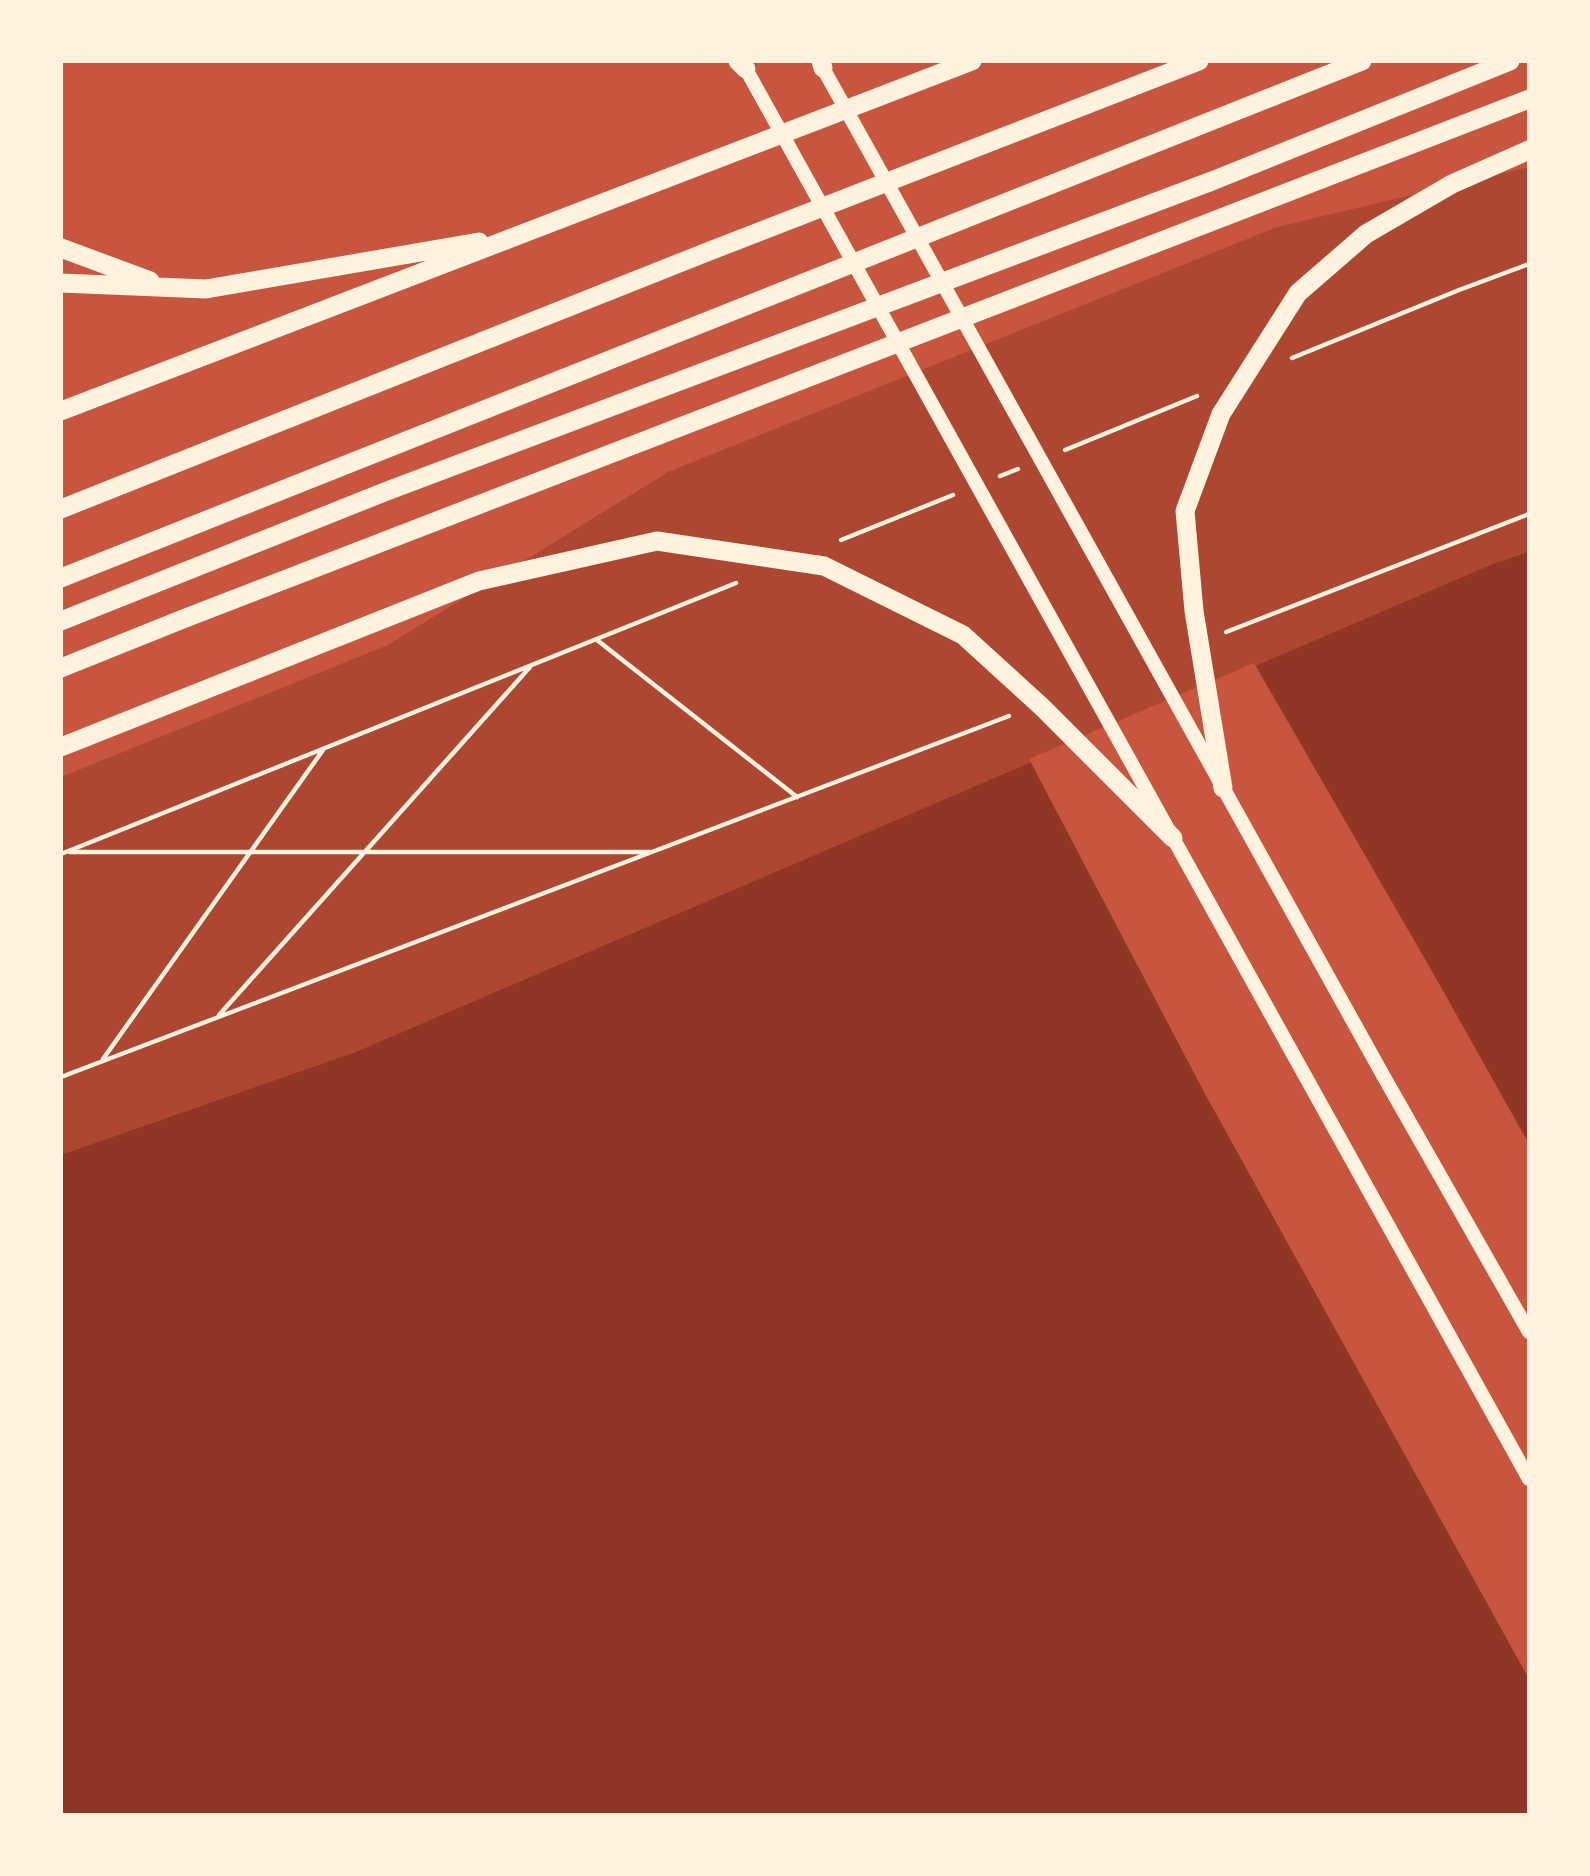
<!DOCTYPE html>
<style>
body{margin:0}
#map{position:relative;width:1590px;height:1876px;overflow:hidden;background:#c8553d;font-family:"Sofia Sans Condensed",sans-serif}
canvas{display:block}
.frame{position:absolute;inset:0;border:63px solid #fff3e0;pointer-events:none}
</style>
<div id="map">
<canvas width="1590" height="1876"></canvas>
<div class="frame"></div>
</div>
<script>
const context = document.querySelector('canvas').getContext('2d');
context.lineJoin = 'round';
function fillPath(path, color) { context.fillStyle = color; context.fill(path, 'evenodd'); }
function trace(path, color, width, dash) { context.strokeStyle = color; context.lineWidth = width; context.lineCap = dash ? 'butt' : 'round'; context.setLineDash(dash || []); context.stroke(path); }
const green = new Path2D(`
 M 1529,167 L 1529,1815 L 61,1815 L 61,777 L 388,645 L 668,472 L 1277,227 Z`);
const water = new Path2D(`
 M 1529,552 L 1529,1815 L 61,1815 L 61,1155 L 356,1052 L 1493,564 Z`);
const pier = new Path2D(`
 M 1254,663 L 1433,973 L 1529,1144 L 1529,1679 L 1204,1092 L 1029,759 Z`);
const path = new Path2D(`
 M 1292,358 L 1459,290 L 1529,264
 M 1065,450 L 1197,396
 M 1000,476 L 1018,469
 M 841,540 L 953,495
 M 1226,632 L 1529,514
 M 597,640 L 797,797
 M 70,852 L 650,852
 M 61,854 L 736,583
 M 219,1015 L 530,667
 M 103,1059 L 323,750
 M 61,1077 L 1009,716`);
const secondary = new Path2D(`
 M 819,61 L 1384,1077 L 1529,1332
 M 742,62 L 1529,1479`);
const trunk = new Path2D(`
 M 738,61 L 746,69
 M 821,61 L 823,68
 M 61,248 L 150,281
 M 61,283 L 206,289 L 479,242
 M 61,411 L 972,61
 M 61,509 L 702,254 L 1199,61
 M 61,578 L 1362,61
 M 61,621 L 387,491 L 1212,181 L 1510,61
 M 61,668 L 183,619 L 1529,99
 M 61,747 L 479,581 L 657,541 L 824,566 L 963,635 L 1042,707 L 1173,838
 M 1223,788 L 1194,611 L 1185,511 L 1221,414 L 1298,293 L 1366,234 L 1452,184 L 1529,150`);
fillPath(green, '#ae4732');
fillPath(water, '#8f3625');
fillPath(pier, '#c8553d');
trace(path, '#fff3e0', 4.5);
trace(secondary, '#fff3e0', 14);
trace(trunk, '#fff3e0', 19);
</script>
